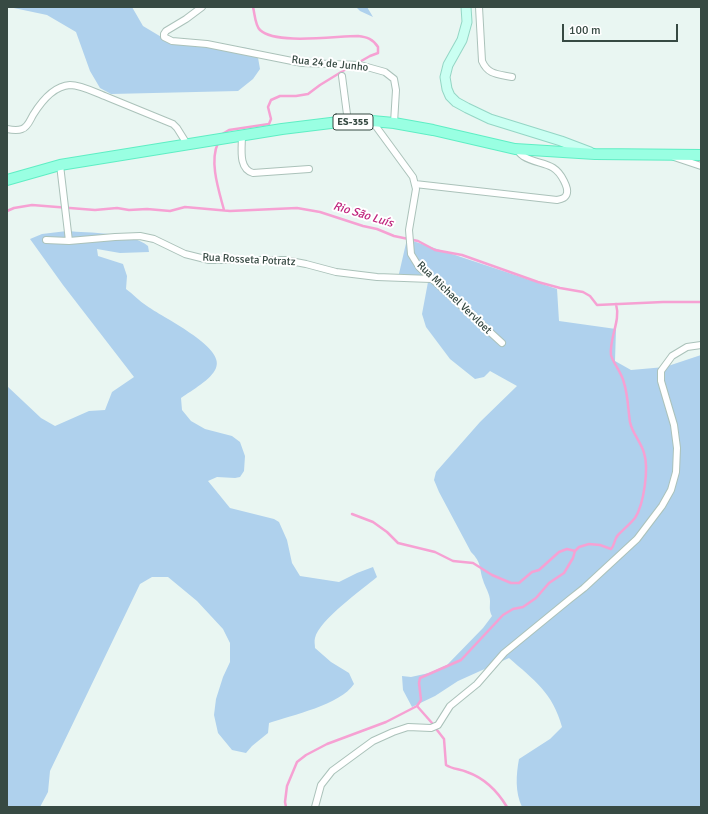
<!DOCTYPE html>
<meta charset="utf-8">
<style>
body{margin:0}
#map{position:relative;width:708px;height:814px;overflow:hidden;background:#e9f6f2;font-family:Signika,sans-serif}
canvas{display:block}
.frame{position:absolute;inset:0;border:8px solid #374a43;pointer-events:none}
.scale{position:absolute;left:562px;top:24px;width:116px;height:18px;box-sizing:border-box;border:2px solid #374a43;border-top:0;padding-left:5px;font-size:12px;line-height:14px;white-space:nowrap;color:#374a43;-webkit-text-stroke:3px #fff;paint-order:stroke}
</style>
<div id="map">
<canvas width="708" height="814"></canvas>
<div class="frame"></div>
<div class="scale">100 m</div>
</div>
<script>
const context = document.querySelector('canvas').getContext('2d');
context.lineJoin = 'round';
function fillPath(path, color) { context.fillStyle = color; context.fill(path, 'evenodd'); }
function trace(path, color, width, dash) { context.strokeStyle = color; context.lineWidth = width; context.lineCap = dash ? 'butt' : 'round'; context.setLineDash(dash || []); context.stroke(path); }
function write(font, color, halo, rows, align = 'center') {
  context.font = font + ' Signika,sans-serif'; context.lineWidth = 4; context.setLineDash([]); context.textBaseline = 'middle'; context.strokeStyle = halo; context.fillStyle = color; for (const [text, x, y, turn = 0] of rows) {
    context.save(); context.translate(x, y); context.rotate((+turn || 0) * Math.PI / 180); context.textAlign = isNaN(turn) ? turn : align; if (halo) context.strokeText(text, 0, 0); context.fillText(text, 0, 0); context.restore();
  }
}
const green = new Path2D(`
 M 9,7 L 132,7 L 143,26 L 168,41 L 248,48 L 257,52 L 260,69 L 253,79 L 238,91 L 111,94 L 100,88 L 90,71 L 76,32 L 47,15 Z
 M 356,7 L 367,7 L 373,17 L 360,11 Z
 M 67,231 C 88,233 132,232 148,246 L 149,252 L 120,253 L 97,249 L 98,256 L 123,264 L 127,276 L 126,289 C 133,294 139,301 147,306 C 160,316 226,347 216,368 C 211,380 192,390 181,398 L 182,410 L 191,421 L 205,429 L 232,436 L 240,442 L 245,456 L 244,471 L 240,477 L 235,478 L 217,477 L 208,481 L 230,508 L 274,519 L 279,522 L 287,540 L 292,563 L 300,576 L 339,582 L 357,573 L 373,567 L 377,577 C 363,589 319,620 315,638 C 314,641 315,645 315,648 L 331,662 L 349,673 L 354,684 C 340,705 292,715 269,723 L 268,733 L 252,746 L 246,753 L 232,750 L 218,733 L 214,715 L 216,699 L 223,677 L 230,662 L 230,643 L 223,629 L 197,601 L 168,577 L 152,577 L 140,584 L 50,771 L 48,792 L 40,807 L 7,807 L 7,386 L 41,418 L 55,426 L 89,411 L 105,410 L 112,392 L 134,377 L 63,285 L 30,239 L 42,234 Z
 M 407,239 L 557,289 L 559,321 L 616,329 L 615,361 L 631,370 L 665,367 L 701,355 L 701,807 L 522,807 C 515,792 516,775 519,759 L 550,739 L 562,727 C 553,693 534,680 509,658 L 458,681 L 435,696 L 412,707 L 403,690 L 402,676 L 411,677 L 429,673 L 447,665 L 483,628 L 492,616 C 489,610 490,608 490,601 C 490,594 485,587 483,580 C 479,568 482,563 471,552 L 439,492 L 434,480 L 436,472 L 480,422 L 517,386 L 490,371 L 484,377 L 475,379 L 450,359 L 426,327 L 422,314 L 428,282 L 398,278 Z`);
const stream = new Path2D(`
 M 253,7 C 255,15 255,25 260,30 C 276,45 336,36 358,36 C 367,37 373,39 378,47 L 378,53 L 370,56 L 356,64
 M 222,135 L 224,133 L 229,130 L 269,124 L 271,119 L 268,107 L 271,100 L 280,96 L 296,96 L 308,94 L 320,85 L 351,66
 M 218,143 C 209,162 219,191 224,210
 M 7,211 L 14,208 L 32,205 L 95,210 L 117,208 L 129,210 L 147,209 L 170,211 L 185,207 L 230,211 L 297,208 L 320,212 L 363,226 L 377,229 L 394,236 L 418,241 L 435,250 L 462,255 L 538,282 L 560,288 L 583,292 L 590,296 L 597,305 L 663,302 L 701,302
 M 352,514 L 373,522 L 387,532 L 398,543 L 435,552 L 453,561 L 473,563 L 492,575 L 511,583 L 519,583 L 532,572 L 539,570 L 559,552 L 567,549 L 575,551
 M 417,706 L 432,723
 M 437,730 L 444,739 L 446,765 C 452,769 460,769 467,772 C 484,778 498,792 507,807
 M 286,807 L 285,802 L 287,786 L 297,762 L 306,755 L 327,744 L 386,722 L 417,706 L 421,700 L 419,683 L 420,678 L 461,660 L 503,615 L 513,609 L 523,607 L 536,598 L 549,583 L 564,573 L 573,558 L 575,551 L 579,547 L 589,544 L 600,545 L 611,549 C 615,545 614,539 618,535 C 623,530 630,524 635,518 C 644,504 649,468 644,453 C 641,442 632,433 630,422 C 628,409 628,395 624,383 C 622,373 613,363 611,355 C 609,338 621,321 616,304`);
const street = new Path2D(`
 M 202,7 L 186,19 L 166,31 L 164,34 L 164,37 L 172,41 L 207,44 L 302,63 L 360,65 L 385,72 L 394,79 L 396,90 L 394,123
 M 479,7 L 482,61 C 488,75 498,74 512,77
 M 342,76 L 348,122
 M 372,121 L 413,177 L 416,189 L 409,230 L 411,254 L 419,267 L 502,343
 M 7,129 C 12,130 17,131 22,129 C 28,127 30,120 33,115 C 41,102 53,86 70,85 C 82,85 96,93 107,97 C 129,106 151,115 173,124 L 177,128 L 187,144
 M 242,135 C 242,148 238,169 253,173 L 309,169
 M 674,157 L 701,166
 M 60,165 L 69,241
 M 415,184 L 557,200 C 562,199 566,198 567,193 C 568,189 566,185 564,181 C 554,160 539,166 523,156 C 520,154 518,151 516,149
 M 46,240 L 69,241 L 115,237 L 140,236 L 154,239 L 185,254 L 209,260 L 285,260 L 306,264 L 336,272 L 377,277 L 431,279
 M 315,807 L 321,785 L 332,771 L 362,749 L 373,741 L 393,732 L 408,727 L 431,728 L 438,725 L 450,706 L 477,684 L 504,653 L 570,599 L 584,588 L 637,539 L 662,506 L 671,490 L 676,472 L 677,448 L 674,425 L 661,381 L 661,371 L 672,356 L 687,347 L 701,345`);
const secondary = new Path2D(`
 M 466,7 L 467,22 L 462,40 L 448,65 L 445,77 L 447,89 L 450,96 L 456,102 L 467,108 L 490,119 L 561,141 L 590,152`);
const primary = new Path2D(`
 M 7,180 L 60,165 L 282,129 L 339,122 L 372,121 L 394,123 L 433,130 L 515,149 L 595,154 L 701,155`);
const shields = [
 [353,122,40]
];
const shieldNames = [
 ["ES-355",353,122]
];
const streetNames = [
 ["Rua 24 de Junho",330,64,6],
 ["Rua Rosseta Potratz",249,260,3],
 ["Rua Michael Vervloet",454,298,44]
];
const waterNames = [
 ["Rio São Luís",363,215,17]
];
fillPath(green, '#afd1ed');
trace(stream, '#f6a1d3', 2.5);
trace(street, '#abc2ba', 8);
trace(secondary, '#94d6c5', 11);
trace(primary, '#5feec4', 12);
trace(street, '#fff', 6);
trace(secondary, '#cafff2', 9);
trace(primary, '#99ffe2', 10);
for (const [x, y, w] of shields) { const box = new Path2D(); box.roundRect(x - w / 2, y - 8, w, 16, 3); context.fillStyle = '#fff'; context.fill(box); trace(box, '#374a43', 1); }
write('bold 10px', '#374a43', null, shieldNames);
write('11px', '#374a43', '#fff', streetNames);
write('italic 12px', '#c0267e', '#fff', waterNames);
</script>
